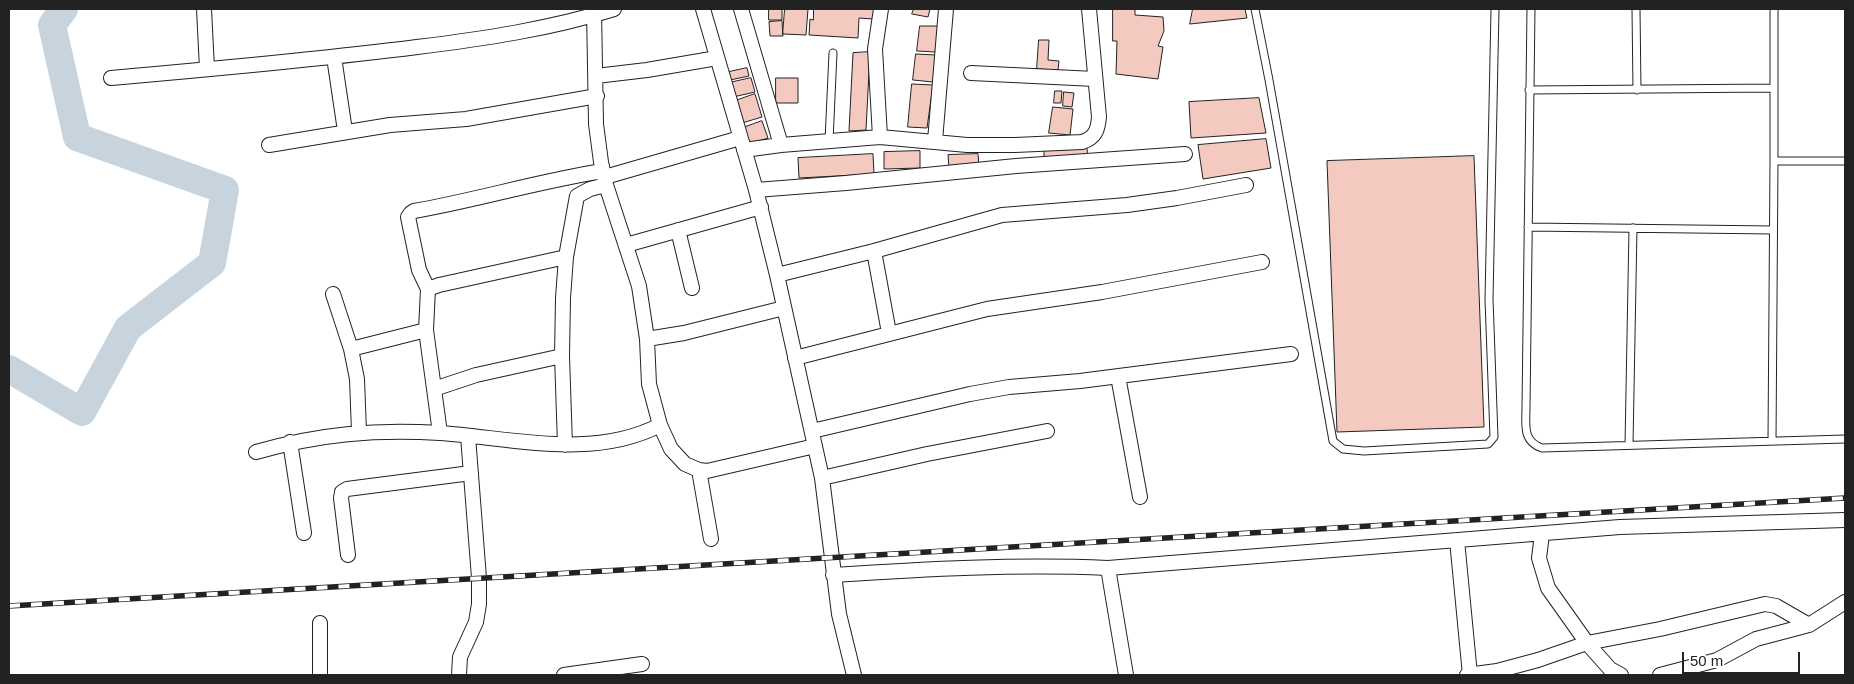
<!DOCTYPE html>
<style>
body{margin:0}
#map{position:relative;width:1854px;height:684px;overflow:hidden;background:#fff;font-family:Helvetica,sans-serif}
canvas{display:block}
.frame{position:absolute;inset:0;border:10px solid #222;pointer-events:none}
.scale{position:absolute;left:1682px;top:652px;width:118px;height:22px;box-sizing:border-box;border:2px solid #222;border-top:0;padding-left:6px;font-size:15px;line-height:18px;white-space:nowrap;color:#222;-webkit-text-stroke:4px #fff;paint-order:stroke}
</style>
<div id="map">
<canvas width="1854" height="684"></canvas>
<div class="frame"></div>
<div class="scale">50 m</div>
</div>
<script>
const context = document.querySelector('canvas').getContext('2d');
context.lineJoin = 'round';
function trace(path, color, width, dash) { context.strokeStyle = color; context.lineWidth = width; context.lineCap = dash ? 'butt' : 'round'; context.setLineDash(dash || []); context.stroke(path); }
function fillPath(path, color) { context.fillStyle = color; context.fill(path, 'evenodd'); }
const river = new Path2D(`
 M 9,369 L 82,412 L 128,328 L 212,263 L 225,190 L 77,137 L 52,25 L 64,9`);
const building = new Path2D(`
 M 769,9 L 782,9 L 782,20 L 769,20 Z
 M 785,9 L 808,9 L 806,35 L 783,34 Z
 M 814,9 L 874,9 L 873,19 L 859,18 L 858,38 L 809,35 L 810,19 L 813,20 Z
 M 914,9 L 930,9 L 928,17 L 912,14 Z
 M 1113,9 L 1135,9 L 1135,15 L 1163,17 L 1164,31 L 1158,46 L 1163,47 L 1158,79 L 1116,74 L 1117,41 L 1113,41 Z
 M 1193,9 L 1245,9 L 1247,18 L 1190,24 Z
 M 782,21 L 783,36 L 770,36 L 769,22 Z
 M 920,26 L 939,26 L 935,52 L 917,51 Z
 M 1039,40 L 1049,40 L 1048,60 L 1059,61 L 1058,70 L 1037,69 Z
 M 870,52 L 866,130 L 849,131 L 853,53 Z
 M 916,54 L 936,55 L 933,82 L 913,80 Z
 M 747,68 L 749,76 L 730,80 L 729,72 Z
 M 751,78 L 755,92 L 733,97 L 729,83 Z
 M 776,78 L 798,78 L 798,103 L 776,103 Z
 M 912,84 L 933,85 L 927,128 L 908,127 Z
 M 1055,91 L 1062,91 L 1061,103 L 1054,103 Z
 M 1064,92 L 1074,93 L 1072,107 L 1063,106 Z
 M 755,94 L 762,117 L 742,123 L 735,101 Z
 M 1259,98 L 1266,133 L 1191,138 L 1189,102 Z
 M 1053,107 L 1073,109 L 1070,135 L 1049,133 Z
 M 762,121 L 768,138 L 749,144 L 743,128 Z
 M 1266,139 L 1271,168 L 1203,179 L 1198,145 Z
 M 1087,148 L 1088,159 L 1044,161 L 1044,150 Z
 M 920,151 L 920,168 L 884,169 L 884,152 Z
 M 873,154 L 874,174 L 799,178 L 798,158 Z
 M 978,154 L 979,166 L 949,168 L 948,155 Z
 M 1474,156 L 1484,427 L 1337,432 L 1327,161 Z`);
const lane = new Path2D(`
 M 1255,9 L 1269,80 L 1333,441 L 1343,449 L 1364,451 L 1488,444 L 1494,437 L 1489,299 L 1495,9
 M 1531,9 L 1526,407 C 1526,425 1522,441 1542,448 L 1845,439
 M 1636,9 L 1637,90
 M 1529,90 L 1773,88
 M 829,141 L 833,53
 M 1774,161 L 1845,161
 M 1528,227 L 1773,230
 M 1772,441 L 1774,161 L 1774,9
 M 1629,445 L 1633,228`);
const street = new Path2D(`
 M 204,9 L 207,69
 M 594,9 L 596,124 L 601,162 L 606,185 L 639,286 L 647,339 L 649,384 L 660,425 L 671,449 L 685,464 L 699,470 L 707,471 L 815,446
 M 703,9 L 756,190 L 777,275 L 822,478 L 839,614 L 854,675
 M 741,9 L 781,145
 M 334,57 L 345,131
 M 971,73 L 1095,79
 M 596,76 L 647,70 L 717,58
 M 111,78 C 213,69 315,60 417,47 C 483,39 550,29 614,9
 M 880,137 L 875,49 L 881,9
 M 935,141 L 946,9
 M 269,145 L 390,125 L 466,119 L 597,96
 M 744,150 L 781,145 L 880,137 L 967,145 L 1015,145 L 1082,142 C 1095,138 1098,130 1099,117 L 1089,9
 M 605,177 L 740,138
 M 756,190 L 846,183 L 1016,166 L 1185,154
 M 678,230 L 692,288
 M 626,245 L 761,207
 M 874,251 L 889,333
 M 777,275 L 874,251 L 1002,215 L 1127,205 L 1177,198 L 1246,185
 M 428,289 L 439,285 L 566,257
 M 333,294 L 351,349 L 357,379 L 359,432
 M 647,339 L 684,333 L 784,308
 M 351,349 L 426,330
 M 795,358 L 987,309 L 1102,292 L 1262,262
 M 1118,376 L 1140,497
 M 434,389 L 476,375 L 562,356
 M 812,431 L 970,394 L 1009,387 L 1080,381 L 1291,354
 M 440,433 L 426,330 L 428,289 L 419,270 L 408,217 L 411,213 L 414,211 C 477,200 539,181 603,171
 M 290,442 L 304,533
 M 565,445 L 562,356 L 563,298 L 566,257 L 577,196 L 590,189 L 606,185
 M 256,452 C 319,434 375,429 440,433 C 512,438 593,460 660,425
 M 699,470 L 711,539
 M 822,478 L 927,454 L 1047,431
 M 1542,534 L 1539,558 L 1548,588 L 1587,643 L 1610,669 L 1621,675
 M 1457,540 L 1470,675
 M 348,555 L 341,498 L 342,492 L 347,489 L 471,473
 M 1108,568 L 1126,675
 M 833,575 C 925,569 1016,564 1108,568 L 1620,527 L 1845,520
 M 320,675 L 320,623
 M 459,675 L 460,657 L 476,622 L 479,604 L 479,578 L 468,436
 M 564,675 L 642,664
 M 1467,675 L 1497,671 L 1538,660 L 1587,643 L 1660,629 L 1765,604 L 1776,606 L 1809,625
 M 1660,675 L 1717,660 L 1756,639 L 1809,625 L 1845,602`);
const rail = new Path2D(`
 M 9,606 L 1845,498`);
trace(river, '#c7d3dd', 28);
fillPath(building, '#f3c9c0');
trace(building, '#222', 1);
trace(lane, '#222', 9);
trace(street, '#222', 16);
trace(lane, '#fff', 7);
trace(street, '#fff', 14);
trace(rail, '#222', 5.5);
trace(rail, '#fff', 4, [11]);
</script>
